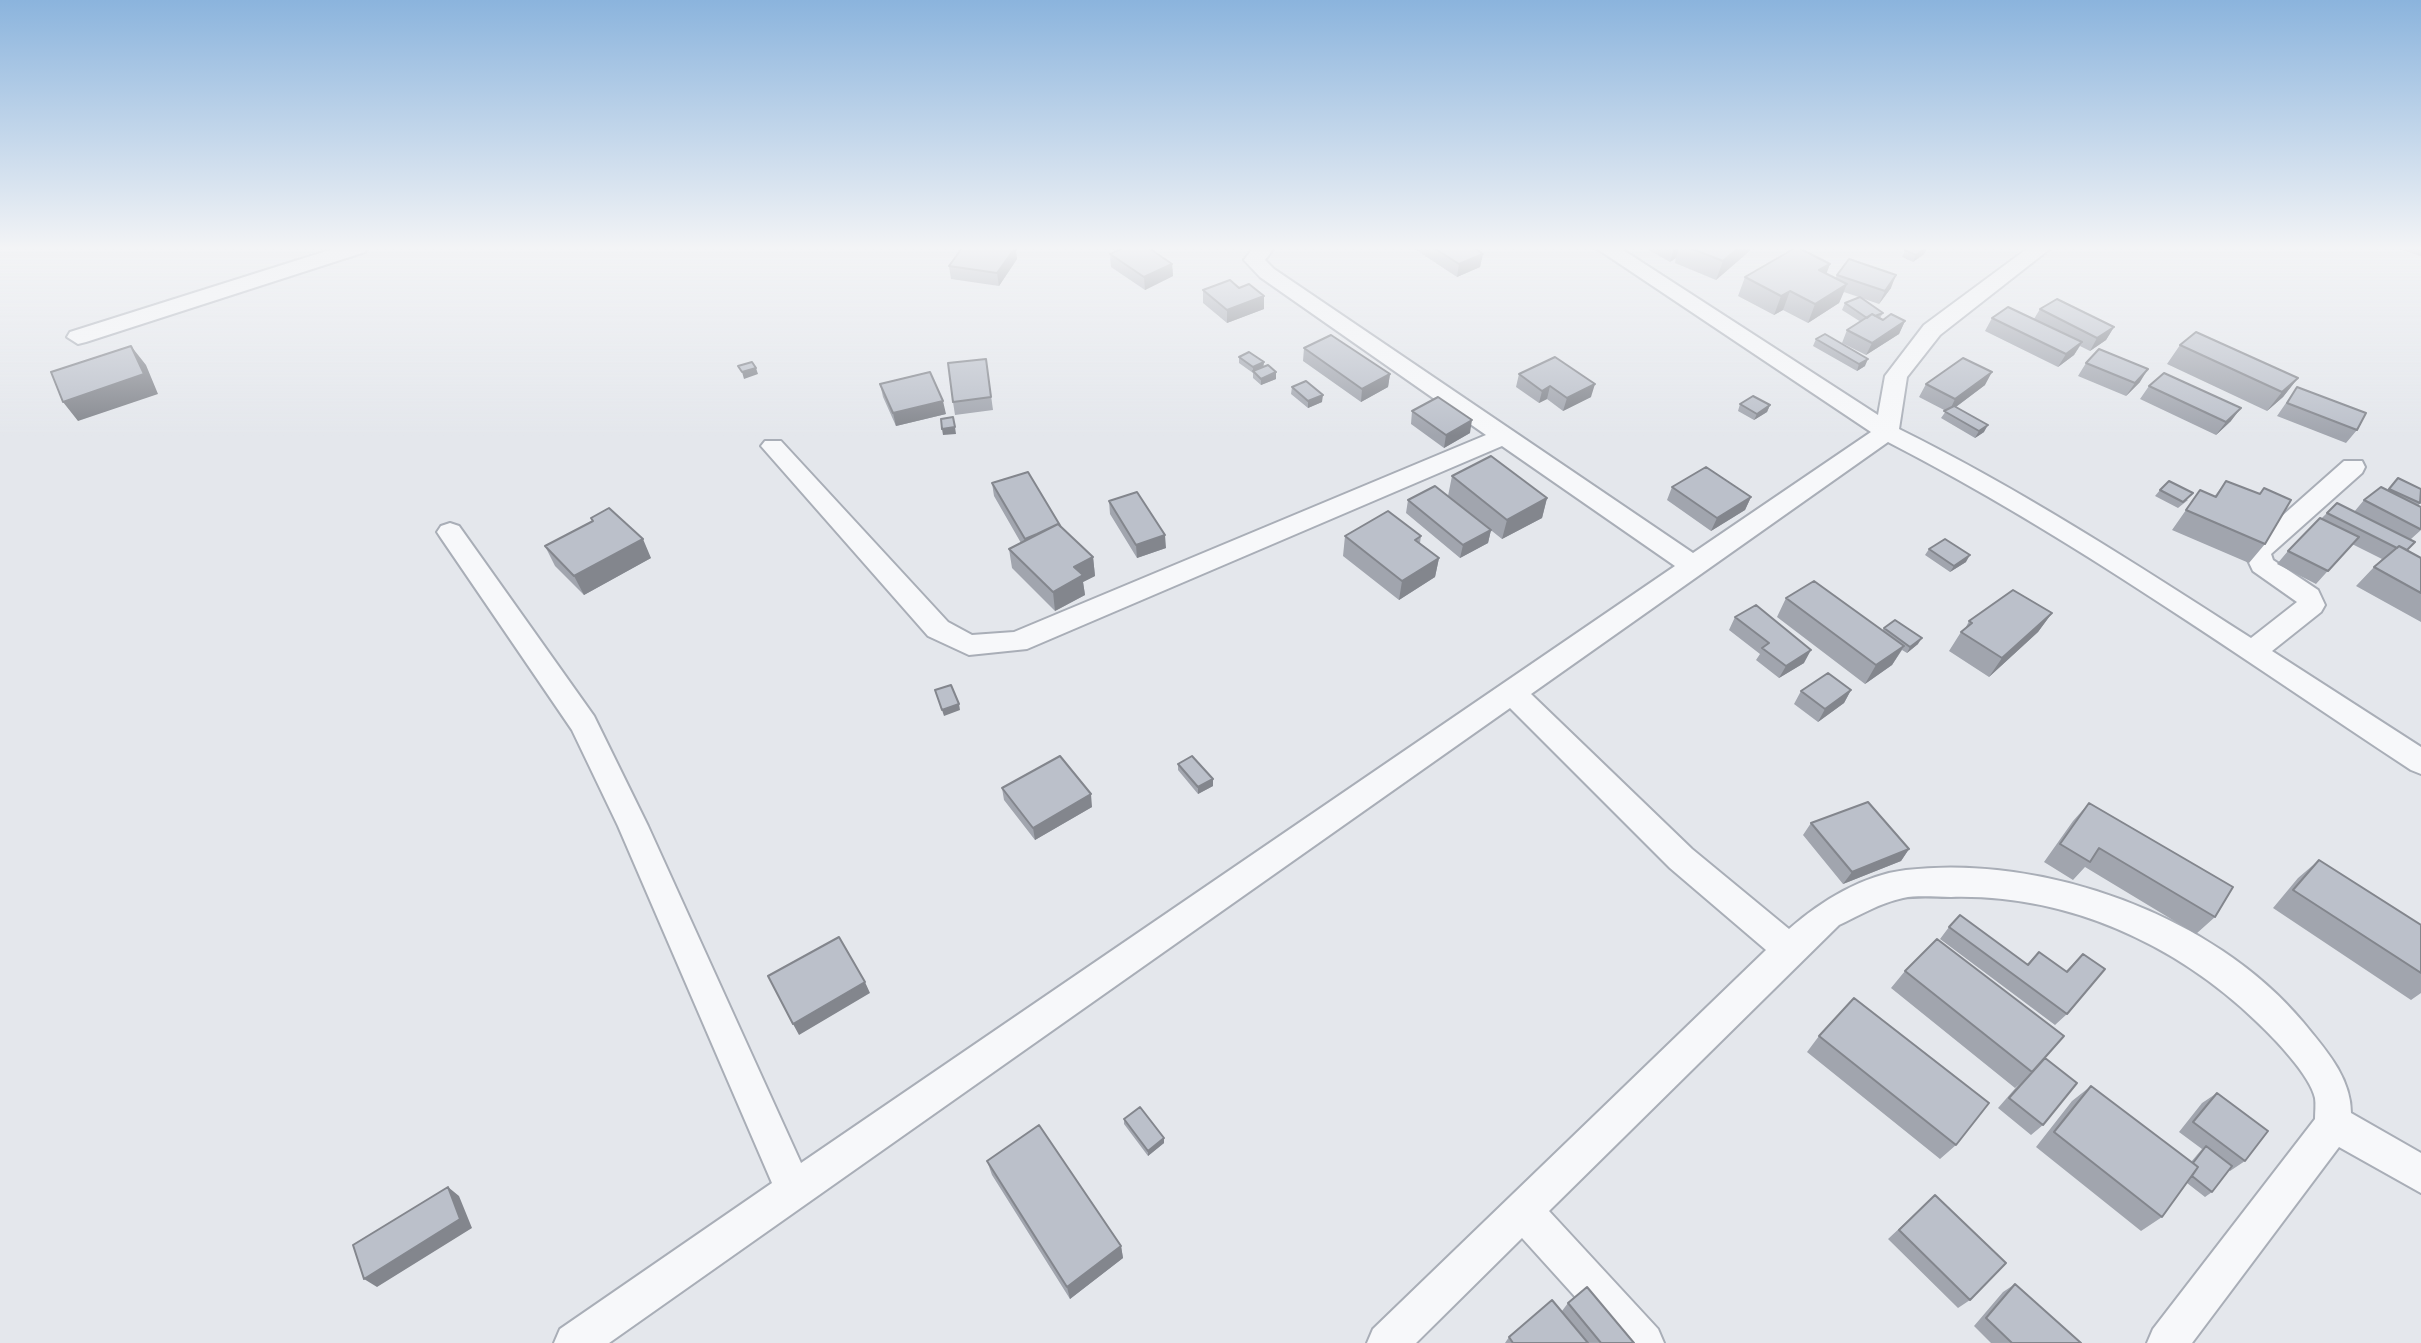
<!DOCTYPE html>
<style>
body{margin:0}
canvas{display:block;background:#e4e7ec}
</style>
<canvas width="2421" height="1343"></canvas>
<script>
const context = document.querySelector('canvas').getContext('2d');
context.lineJoin = 'round';
function trace(path, color, width, dash) { context.strokeStyle = color; context.lineWidth = width; context.lineCap = dash ? 'butt' : 'round'; context.setLineDash(dash || []); context.stroke(path); }
function fillPath(path, color) { context.fillStyle = color; context.fill(path, 'evenodd'); }
const minor = new Path2D(`
 M 336,248 L 368,248 L 365,252 L 86,342 L 78,344 L 67,337 L 70,332 Z
 M 1253,248 L 1274,248 L 1265,260 L 1274,269 L 1693,553 L 1871,432 L 1596,248 L 1620,248 L 1878,415 L 1885,376 L 1924,325 L 2028,248 L 2051,248 L 1940,335 L 1907,377 L 1899,429 C 2022,490 2136,564 2251,638 L 2297,602 L 2253,571 L 2244,552 L 2248,546 L 2344,461 L 2362,461 L 2365,467 L 2362,473 L 2271,554 L 2273,560 L 2318,590 L 2325,605 L 2321,612 L 2272,651 L 2421,747 L 2421,774 L 2411,770 C 2239,657 2071,536 1888,442 L 1531,694 L 1692,849 L 1789,929 C 1821,901 1863,875 1906,870 C 2043,854 2214,915 2303,1022 C 2325,1049 2351,1077 2351,1113 L 2421,1153 L 2421,1193 L 2339,1147 L 2192,1343 L 2147,1343 L 2153,1329 L 2315,1119 C 2315,1112 2316,1104 2315,1098 C 2310,1075 2274,1038 2257,1022 C 2175,943 2066,894 1951,897 C 1936,897 1918,895 1903,898 C 1880,903 1860,915 1839,925 L 1549,1211 L 1658,1329 L 1664,1343 L 1617,1343 L 1522,1238 L 1416,1343 L 1367,1343 L 1373,1329 L 1766,950 L 1670,868 L 1510,708 L 609,1343 L 554,1343 L 560,1329 L 772,1183 L 618,826 L 572,730 L 441,538 L 437,532 L 441,526 L 450,523 L 459,526 L 594,716 L 648,826 L 801,1163 L 1675,566 L 1502,446 L 1027,649 L 969,655 L 928,636 L 761,446 L 765,441 L 781,441 L 948,622 L 972,635 L 1014,632 L 1486,435 L 1260,277 L 1244,260 Z`);
const wall = new Path2D(`
 M 1413,248 L 1474,248 L 1483,254 L 1480,267 L 1457,277 Z
 M 1645,248 L 1753,248 L 1716,280 L 1675,263 L 1676,258 L 1670,262 Z
 M 1907,248 L 1927,248 L 1924,254 L 1913,262 L 1902,257 L 1905,250 Z
 M 2395,248 L 2421,248 L 2421,256 Z
 M 1016,250 L 1017,259 L 999,286 L 951,279 L 949,266 Z
 M 1110,254 L 1172,264 L 1173,276 L 1145,290 L 1111,267 Z
 M 1826,274 L 1835,279 L 1837,275 L 1891,288 L 1879,304 L 1844,292 L 1839,303 L 1808,323 L 1783,310 L 1774,315 L 1738,296 L 1745,277 Z
 M 1239,288 L 1264,296 L 1264,309 L 1227,323 L 1203,303 L 1203,290 Z
 M 1845,303 L 1883,313 L 1880,318 L 1883,320 L 1905,321 L 1899,334 L 1866,355 L 1842,343 L 1847,330 L 1861,322 L 1842,310 Z
 M 2040,309 L 2114,327 L 2106,340 L 2090,351 L 2080,346 L 2074,355 L 2058,367 L 1985,331 L 1992,318 L 2034,319 Z
 M 1816,339 L 1865,366 L 1857,371 L 1813,346 Z
 M 2180,345 L 2298,378 L 2283,397 L 2267,411 L 2167,364 Z
 M 1304,348 L 1390,374 L 1388,387 L 1361,402 L 1303,361 Z
 M 1239,357 L 1264,362 L 1263,367 L 1276,372 L 1276,379 L 1261,385 L 1253,378 L 1253,373 L 1239,363 Z
 M 986,359 L 993,410 L 955,415 L 953,402 Z
 M 2086,363 L 2140,382 L 2126,396 L 2078,376 Z
 M 1519,374 L 1591,397 L 1563,411 L 1547,399 L 1539,403 L 1516,387 Z
 M 880,384 L 946,414 L 896,426 L 883,397 Z
 M 1926,384 L 1985,385 L 1956,407 L 1984,432 L 1975,438 L 1941,418 L 1946,411 L 1919,397 Z
 M 2149,386 L 2231,421 L 2216,435 L 2140,399 Z
 M 1292,387 L 1322,402 L 1308,408 L 1291,394 Z
 M 2297,387 L 2357,430 L 2346,443 L 2277,416 Z
 M 1740,404 L 1770,405 L 1767,412 L 1754,420 L 1738,411 Z
 M 1412,411 L 1470,433 L 1444,448 L 1411,424 Z
 M 1452,476 L 1547,498 L 1542,518 L 1502,539 L 1448,496 Z
 M 2398,478 L 2421,502 L 2418,506 L 2421,530 L 2411,539 L 2407,550 L 2421,558 L 2421,622 L 2356,586 L 2374,567 L 2382,559 L 2352,544 L 2316,584 L 2277,564 L 2288,551 L 2327,513 L 2354,512 L 2364,500 L 2388,490 Z
 M 2226,481 L 2259,494 L 2264,488 L 2265,544 L 2249,563 L 2172,530 L 2200,490 L 2214,497 Z
 M 992,483 L 1061,527 L 1093,557 L 1095,576 L 1083,582 L 1085,595 L 1055,611 L 1012,568 L 1009,549 L 1021,543 L 994,496 Z
 M 1672,487 L 1751,497 L 1745,510 L 1711,531 L 1667,500 Z
 M 2160,490 L 2188,500 L 2178,508 L 2155,496 Z
 M 1408,500 L 1491,530 L 1488,543 L 1460,558 L 1406,513 Z
 M 1109,501 L 1166,548 L 1137,558 L 1110,514 Z
 M 591,518 L 651,558 L 584,595 L 555,566 L 545,546 L 592,521 Z
 M 1345,536 L 1421,536 L 1420,543 L 1439,558 L 1435,577 L 1399,600 L 1343,556 Z
 M 1929,549 L 1966,562 L 1950,572 L 1925,555 Z
 M 1786,598 L 1882,631 L 1884,628 L 1918,644 L 1907,653 L 1902,650 L 1892,665 L 1865,684 L 1777,617 Z
 M 2052,613 L 2038,632 L 1989,677 L 1949,651 L 1961,632 L 1965,629 L 1969,621 Z
 M 1735,617 L 1804,663 L 1779,678 L 1756,660 L 1760,654 L 1729,630 Z
 M 1851,690 L 1844,703 L 1818,722 L 1794,704 L 1801,691 Z
 M 1178,764 L 1213,779 L 1213,786 L 1198,794 L 1178,770 Z
 M 1002,788 L 1092,807 L 1035,840 L 1004,800 Z
 M 2089,803 L 2215,917 L 2196,934 L 2085,867 L 2073,880 L 2044,862 L 2073,821 Z
 M 1811,823 L 1909,849 L 1901,861 L 1843,884 L 1803,835 Z
 M 2319,860 L 2421,925 L 2421,993 L 2411,1000 L 2273,908 L 2298,878 Z
 M 1949,927 L 2027,964 L 2039,952 L 2066,971 L 2083,954 L 2067,1014 L 2055,1025 L 1940,939 Z
 M 1905,971 L 2045,1058 L 2043,1125 L 2031,1135 L 1998,1108 L 2019,1084 L 2015,1088 L 1891,988 Z
 M 1819,1036 L 1956,1145 L 1940,1159 L 1807,1052 Z
 M 2091,1086 L 2191,1162 L 2202,1149 L 2179,1132 L 2202,1103 L 2217,1093 L 2245,1161 L 2230,1171 L 2229,1170 L 2212,1192 L 2205,1197 L 2187,1183 L 2162,1217 L 2141,1231 L 2036,1147 L 2072,1101 Z
 M 1124,1119 L 1164,1138 L 1164,1143 L 1148,1156 L 1124,1124 Z
 M 987,1161 L 1121,1246 L 1123,1258 L 1070,1299 L 992,1175 Z
 M 1935,1195 L 1970,1300 L 1958,1308 L 1888,1239 Z
 M 2015,1284 L 2081,1343 L 1991,1343 L 1974,1326 L 2003,1292 Z
 M 1568,1303 L 1634,1343 L 1505,1343 L 1509,1337 L 1562,1311 Z`);
const shadedWall = new Path2D(`
 M 1009,248 L 1019,248 L 1016,250 L 1017,259 L 999,286 L 997,273 Z
 M 1674,248 L 1679,248 L 1676,258 L 1670,262 Z
 M 1738,248 L 1753,248 L 1716,280 L 1723,261 Z
 M 1926,248 L 1927,248 L 1924,254 L 1913,262 L 1916,255 Z
 M 1483,254 L 1480,267 L 1457,277 L 1459,264 Z
 M 1172,264 L 1173,276 L 1145,290 L 1144,277 Z
 M 1830,264 L 1823,283 L 1819,270 Z
 M 1896,275 L 1891,288 L 1879,304 L 1885,291 Z
 M 1847,284 L 1839,303 L 1808,323 L 1815,304 Z
 M 1790,291 L 1783,310 L 1774,315 L 1781,296 Z
 M 1264,296 L 1264,309 L 1227,323 L 1227,310 Z
 M 1905,321 L 1899,334 L 1866,355 L 1872,343 Z
 M 2114,327 L 2106,340 L 2090,351 L 2097,338 Z
 M 2082,342 L 2074,355 L 2058,367 L 2066,354 Z
 M 131,346 L 146,365 L 158,394 L 78,421 L 63,402 Z
 M 1868,359 L 1865,366 L 1857,371 L 1859,364 Z
 M 1264,362 L 1263,369 L 1253,372 L 1253,367 Z
 M 756,368 L 758,374 L 744,379 L 742,372 Z
 M 2148,369 L 2140,382 L 2126,396 L 2135,383 Z
 M 1276,372 L 1276,379 L 1261,385 L 1261,379 Z
 M 1992,372 L 1985,385 L 1949,412 L 1955,399 Z
 M 1390,374 L 1388,387 L 1361,402 L 1362,389 Z
 M 2298,378 L 2283,397 L 2267,411 L 2282,392 Z
 M 1595,384 L 1591,397 L 1563,411 L 1567,398 Z
 M 1550,386 L 1547,399 L 1539,403 L 1542,391 Z
 M 1323,395 L 1322,402 L 1308,408 L 1308,401 Z
 M 943,401 L 946,414 L 896,426 L 893,413 Z
 M 1770,405 L 1767,412 L 1754,420 L 1757,414 Z
 M 2241,408 L 2231,421 L 2216,435 L 2226,422 Z
 M 1472,420 L 1470,433 L 1444,448 L 1446,435 Z
 M 1988,425 L 1984,432 L 1975,438 L 1979,431 Z
 M 955,427 L 956,434 L 943,435 L 942,429 Z
 M 1751,497 L 1745,510 L 1711,531 L 1717,518 Z
 M 1547,498 L 1542,518 L 1502,539 L 1507,520 Z
 M 1491,530 L 1488,543 L 1460,558 L 1463,545 Z
 M 1165,535 L 1166,548 L 1137,558 L 1136,545 Z
 M 643,539 L 651,558 L 584,595 L 574,576 Z
 M 1970,555 L 1966,562 L 1950,572 L 1954,566 Z
 M 1093,557 L 1095,576 L 1083,582 L 1085,595 L 1055,611 L 1053,592 L 1074,567 Z
 M 1439,558 L 1435,577 L 1399,600 L 1402,581 Z
 M 2052,613 L 2038,632 L 1989,677 L 2002,658 Z
 M 1922,638 L 1918,644 L 1907,653 L 1910,647 Z
 M 1904,646 L 1892,665 L 1865,684 L 1876,665 Z
 M 1811,650 L 1804,663 L 1779,678 L 1786,666 Z
 M 1851,690 L 1844,703 L 1818,722 L 1825,709 Z
 M 959,704 L 960,710 L 944,716 L 942,710 Z
 M 1213,779 L 1213,786 L 1198,794 L 1198,787 Z
 M 1091,794 L 1092,807 L 1035,840 L 1033,828 Z
 M 1909,849 L 1901,861 L 1843,884 L 1852,872 Z
 M 865,982 L 870,993 L 799,1035 L 793,1024 Z
 M 1164,1138 L 1164,1143 L 1148,1156 L 1148,1151 Z
 M 448,1187 L 459,1196 L 472,1228 L 377,1287 L 364,1279 Z
 M 1121,1246 L 1123,1258 L 1070,1299 L 1067,1287 Z`);
const building = new Path2D(`
 M 962,248 L 1015,248 L 997,273 L 949,266 Z
 M 1123,248 L 1149,248 L 1172,264 L 1144,277 L 1110,254 Z
 M 1434,248 L 1474,248 L 1483,254 L 1459,264 Z
 M 1690,248 L 1738,248 L 1723,261 Z
 M 1795,248 L 1799,248 L 1830,264 L 1819,270 L 1847,284 L 1815,304 L 1790,291 L 1781,296 L 1745,277 Z
 M 1907,248 L 1926,248 L 1916,255 L 1905,250 Z
 M 1849,259 L 1896,275 L 1885,291 L 1837,275 Z
 M 1230,280 L 1239,288 L 1249,284 L 1264,296 L 1227,310 L 1203,290 Z
 M 1860,297 L 1883,313 L 1875,316 L 1872,314 L 1867,318 L 1845,303 Z
 M 2057,299 L 2114,327 L 2097,338 L 2040,309 Z
 M 2008,307 L 2082,342 L 2066,354 L 1992,318 Z
 M 1872,314 L 1883,320 L 1891,314 L 1905,321 L 1872,343 L 1847,330 Z
 M 2196,332 L 2298,378 L 2282,392 L 2180,345 Z
 M 1825,334 L 1868,359 L 1859,364 L 1816,339 Z
 M 1331,335 L 1390,374 L 1362,389 L 1304,348 Z
 M 131,346 L 144,374 L 63,402 L 51,372 Z
 M 2099,349 L 2148,369 L 2135,383 L 2086,363 Z
 M 1249,352 L 1264,362 L 1253,367 L 1239,357 Z
 M 1555,357 L 1595,384 L 1567,398 L 1550,386 L 1542,391 L 1519,374 Z
 M 1963,358 L 1992,372 L 1955,399 L 1926,384 Z
 M 986,359 L 991,397 L 953,402 L 948,363 Z
 M 752,362 L 756,368 L 742,372 L 738,366 Z
 M 1268,365 L 1276,372 L 1261,379 L 1253,371 Z
 M 930,372 L 943,401 L 893,413 L 880,384 Z
 M 2164,373 L 2241,408 L 2226,422 L 2149,386 Z
 M 1306,381 L 1323,395 L 1308,401 L 1292,387 Z
 M 2297,387 L 2366,413 L 2357,430 L 2287,403 Z
 M 1753,396 L 1770,405 L 1757,414 L 1740,404 Z
 M 1438,397 L 1472,420 L 1446,435 L 1412,411 Z
 M 1954,406 L 1988,425 L 1979,431 L 1944,411 Z
 M 953,417 L 955,427 L 942,429 L 941,419 Z
 M 1491,456 L 1547,498 L 1507,520 L 1452,476 Z
 M 1706,467 L 1751,497 L 1717,518 L 1672,487 Z
 M 1028,472 L 1061,527 L 1058,524 L 1037,534 L 1025,539 L 992,483 Z
 M 2398,478 L 2421,489 L 2420,503 L 2389,489 Z
 M 2169,481 L 2193,493 L 2183,502 L 2160,490 Z
 M 2226,481 L 2260,494 L 2264,488 L 2291,500 L 2265,544 L 2186,510 L 2200,490 L 2216,497 Z
 M 1435,486 L 1491,530 L 1463,545 L 1408,500 Z
 M 2381,487 L 2421,507 L 2421,528 L 2420,529 L 2364,500 Z
 M 1137,492 L 1165,535 L 1136,545 L 1109,501 Z
 M 2337,503 L 2415,542 L 2407,550 L 2399,546 L 2397,548 L 2327,513 Z
 M 609,508 L 643,539 L 574,576 L 545,546 L 593,521 L 591,518 Z
 M 1388,511 L 1421,536 L 1415,540 L 1439,558 L 1402,581 L 1345,536 Z
 M 2320,518 L 2359,537 L 2328,571 L 2288,551 Z
 M 1058,524 L 1093,557 L 1074,567 L 1083,575 L 1053,592 L 1009,549 Z
 M 1945,539 L 1970,555 L 1954,566 L 1929,549 Z
 M 2399,546 L 2421,558 L 2421,593 L 2374,567 Z
 M 1814,581 L 1904,646 L 1876,665 L 1786,598 Z
 M 2013,590 L 2052,613 L 2002,658 L 1961,632 L 1972,623 L 1969,621 Z
 M 1756,605 L 1811,650 L 1786,666 L 1762,648 L 1769,643 L 1735,617 Z
 M 1895,620 L 1922,638 L 1910,647 L 1884,628 Z
 M 1828,673 L 1851,690 L 1825,709 L 1801,691 Z
 M 951,685 L 959,704 L 942,710 L 935,690 Z
 M 1060,756 L 1091,794 L 1033,828 L 1002,788 Z
 M 1192,756 L 1213,779 L 1198,787 L 1178,764 Z
 M 1868,802 L 1909,849 L 1852,872 L 1811,823 Z
 M 2089,803 L 2233,887 L 2215,917 L 2099,848 L 2090,862 L 2060,844 Z
 M 2319,860 L 2421,925 L 2421,973 L 2293,890 Z
 M 1960,915 L 2028,965 L 2039,952 L 2067,972 L 2083,954 L 2105,969 L 2067,1014 L 1949,927 Z
 M 839,937 L 865,982 L 793,1024 L 768,976 Z
 M 1937,939 L 2064,1036 L 2032,1072 L 1905,971 Z
 M 1854,998 L 1989,1103 L 1956,1145 L 1819,1036 Z
 M 2045,1058 L 2077,1083 L 2043,1125 L 2009,1098 Z
 M 2091,1086 L 2198,1167 L 2162,1217 L 2054,1132 Z
 M 2217,1093 L 2268,1131 L 2245,1161 L 2193,1122 Z
 M 1140,1107 L 1164,1138 L 1148,1151 L 1124,1119 Z
 M 1039,1125 L 1121,1246 L 1067,1287 L 987,1161 Z
 M 2206,1146 L 2232,1166 L 2212,1192 L 2192,1176 L 2198,1167 L 2193,1163 Z
 M 448,1187 L 460,1219 L 364,1279 L 353,1245 Z
 M 1935,1195 L 2006,1263 L 1970,1300 L 1899,1230 Z
 M 2015,1284 L 2081,1343 L 2012,1343 L 1986,1318 Z
 M 1587,1287 L 1634,1343 L 1601,1343 L 1568,1303 Z
 M 1552,1300 L 1588,1343 L 1513,1343 L 1509,1337 Z`);
trace(minor, '#a9aeb7', 4);
fillPath(minor, '#f7f8fa');
fillPath(wall, '#a1a5ae');
fillPath(shadedWall, '#83868d');
fillPath(building, '#bbc0ca');
trace(building, '#83868d', 2);
const sky = context.createLinearGradient(0, 0, 0, 436);
sky.addColorStop(0, '#8bb4dd');
sky.addColorStop(0.57, '#f3f4f6');
sky.addColorStop(1, '#f3f4f600');
context.fillStyle = sky;
context.fillRect(0, 0, 2421, 436);
</script>
